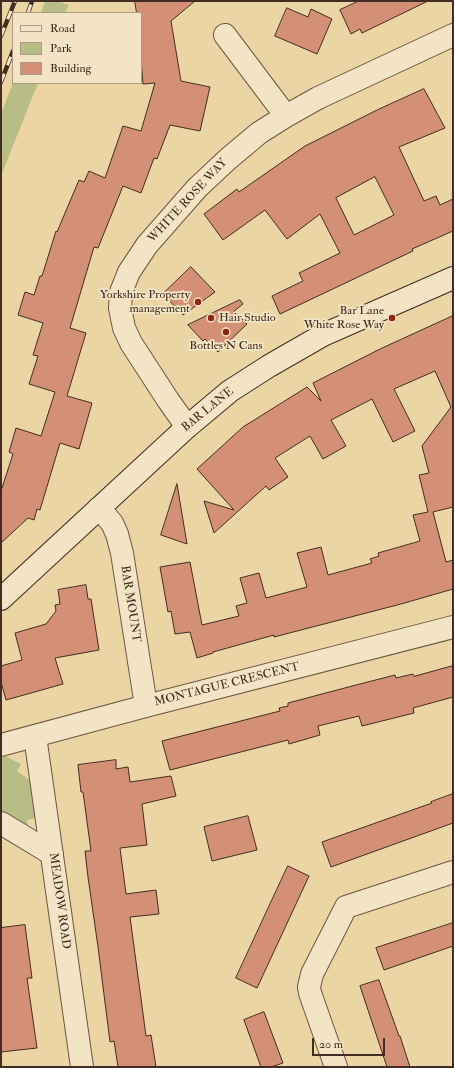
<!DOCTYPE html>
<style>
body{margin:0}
#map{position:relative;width:454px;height:1068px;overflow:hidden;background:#ebd5a4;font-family:"IM FELL Double Pica",serif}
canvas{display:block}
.frame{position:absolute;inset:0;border:2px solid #422c23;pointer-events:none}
.legend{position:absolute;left:12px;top:12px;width:130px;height:72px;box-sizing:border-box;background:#f2e4c4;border:1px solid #ac9a84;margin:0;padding:5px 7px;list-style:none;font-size:12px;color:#422c23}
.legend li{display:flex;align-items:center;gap:8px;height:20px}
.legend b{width:20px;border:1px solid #ac9a84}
.scale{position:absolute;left:312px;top:1038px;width:73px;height:18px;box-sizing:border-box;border:2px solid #422c23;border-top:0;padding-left:5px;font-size:12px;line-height:14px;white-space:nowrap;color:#422c23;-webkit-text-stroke:3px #f2e4c4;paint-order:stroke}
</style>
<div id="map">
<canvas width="454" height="1068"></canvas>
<div class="frame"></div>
<ul class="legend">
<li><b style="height:5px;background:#f2e4c4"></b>Road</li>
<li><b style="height:11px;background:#b8bd85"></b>Park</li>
<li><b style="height:11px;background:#d49077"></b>Building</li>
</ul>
<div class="scale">20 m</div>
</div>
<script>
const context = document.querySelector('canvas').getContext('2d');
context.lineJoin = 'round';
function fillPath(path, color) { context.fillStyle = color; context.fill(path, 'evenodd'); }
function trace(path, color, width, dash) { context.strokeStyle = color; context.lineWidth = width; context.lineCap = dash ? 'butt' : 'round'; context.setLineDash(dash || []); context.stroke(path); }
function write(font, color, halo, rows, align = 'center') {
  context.font = font + ' "IM FELL Double Pica",serif'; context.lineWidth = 3.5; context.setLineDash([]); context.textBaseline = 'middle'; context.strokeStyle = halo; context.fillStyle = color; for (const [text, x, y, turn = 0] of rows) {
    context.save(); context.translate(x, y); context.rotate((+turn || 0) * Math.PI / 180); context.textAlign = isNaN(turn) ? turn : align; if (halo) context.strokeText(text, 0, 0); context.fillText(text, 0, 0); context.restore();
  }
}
const green = new Path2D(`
 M 45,1 L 57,1 L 69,5 L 65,13 L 41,13 Z
 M 13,83 L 38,83 L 1,176 L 1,114 Z
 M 1,756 L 5,756 L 21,764 L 17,771 L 28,779 L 34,786 L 36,818 L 27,820 L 28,826 L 25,826 L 1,811 Z`);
const building = new Path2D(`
 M 135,1 L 195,1 L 171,21 L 181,81 L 210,87 L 200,131 L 170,125 L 157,159 L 154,158 L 141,193 L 123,186 L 98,248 L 94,247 L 70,328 L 86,333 L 67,396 L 92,403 L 79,449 L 60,443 L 40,510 L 37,509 L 34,520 L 28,518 L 1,543 L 1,491 L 13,454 L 9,452 L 16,428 L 41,436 L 55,392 L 29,384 L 38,356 L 33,355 L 43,323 L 18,315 L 25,292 L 34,295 L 40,276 L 42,276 L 56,231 L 57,232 L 79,180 L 84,182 L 89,171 L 105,178 L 123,126 L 141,131 L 155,83 L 143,84 L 141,60 L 141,13 L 137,13 Z
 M 359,1 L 428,1 L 362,33 L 360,29 L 351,34 L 340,10 Z
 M 287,8 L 308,17 L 311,9 L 332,19 L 317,54 L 275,36 Z
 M 424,89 L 445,128 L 399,147 L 424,201 L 436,196 L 440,205 L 453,199 L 453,231 L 412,249 L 413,251 L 280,314 L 272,296 L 303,281 L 299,273 L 340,253 L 320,214 L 287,239 L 265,210 L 223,240 L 204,214 L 237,189 L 239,192 L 305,146 L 377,110 ZM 375,177 L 394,215 L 354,235 L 336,198 Z
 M 191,267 L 215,292 L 183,315 L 163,294 Z
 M 240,300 L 243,304 L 234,311 L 247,324 L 218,352 L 205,339 L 203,341 L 188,325 Z
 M 453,316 L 453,507 L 433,512 L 446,562 L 453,560 L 453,589 L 401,604 L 274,637 L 274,635 L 213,652 L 213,653 L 197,658 L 190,632 L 175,634 L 171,611 L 168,612 L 160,567 L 190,562 L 202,625 L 239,616 L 236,606 L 247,603 L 240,578 L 259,573 L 266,598 L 307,587 L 297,553 L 321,547 L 328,575 L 372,563 L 370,559 L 379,556 L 378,553 L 420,541 L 413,515 L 428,512 L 419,475 L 429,473 L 422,446 L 451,407 L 435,371 L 394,389 L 415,431 L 393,442 L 372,399 L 331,420 L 346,446 L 323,459 L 310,436 L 275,458 L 288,477 L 269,490 L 266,486 L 214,533 L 204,501 L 234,510 L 197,469 L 243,427 L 307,387 L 321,401 L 313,383 L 380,349 Z
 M 177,484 L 187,544 L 161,535 Z
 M 86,585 L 88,599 L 91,599 L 99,650 L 55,658 L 63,684 L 6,700 L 1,682 L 1,666 L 22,660 L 15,633 L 46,624 L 56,611 L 55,605 L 60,604 L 58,590 Z
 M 453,666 L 453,697 L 413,708 L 414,713 L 362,726 L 359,716 L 318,726 L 320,735 L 289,744 L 288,740 L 170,770 L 162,741 L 280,711 L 279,708 L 288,706 L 288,703 L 356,685 L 395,675 L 396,678 L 413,674 L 414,676 Z
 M 116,760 L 116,769 L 128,767 L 130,782 L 171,776 L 176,796 L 142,804 L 147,845 L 120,848 L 126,894 L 156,890 L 159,914 L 130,917 L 146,1036 L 151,1035 L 156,1067 L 118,1067 L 114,1041 L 110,1042 L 98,947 L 88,877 L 85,851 L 91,851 L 83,792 L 81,792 L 78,765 Z
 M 453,794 L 453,823 L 331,867 L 322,842 L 432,803 L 431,802 Z
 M 248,816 L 257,850 L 212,861 L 204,827 Z
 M 288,866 L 309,876 L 257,988 L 236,978 Z
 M 453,923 L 453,946 L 384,970 L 376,948 Z
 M 25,925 L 32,978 L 27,978 L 37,1048 L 1,1052 L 1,928 Z
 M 379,980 L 399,1036 L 400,1036 L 410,1067 L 387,1067 L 360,986 Z
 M 264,1012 L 283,1063 L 271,1067 L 261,1067 L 244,1020 Z`);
const street = new Path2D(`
 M 225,35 L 286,116
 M 187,427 L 168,400 L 131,343 L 124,328 L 120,308 L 121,292 L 129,272 L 147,245 L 197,188 L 228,159 L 259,133 L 286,116 L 318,98 L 453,35
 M 99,508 L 112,523 L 117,534 L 122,553 L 146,706
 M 35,736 L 82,1067
 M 1,745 L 146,706 L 453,627
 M 1,823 L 52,854
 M 336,1067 L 310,993 L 309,987 L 312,974 L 346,907 L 453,872`);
const secondary = new Path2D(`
 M 1,599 L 187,427 L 230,391 L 269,366 L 323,335 L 453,278`);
const rail = new Path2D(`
 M 28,13 L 32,1
 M 1,36 L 15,1
 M 1,82 L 13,51`);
const markers = [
 [198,302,4,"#8f2418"],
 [211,318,4,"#8f2418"],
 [392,318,4,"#8f2418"],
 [226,332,4,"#8f2418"]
];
const streetNames = [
 ["WHITE ROSE WAY",188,201,-47],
 ["BAR LANE",208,410,-39],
 ["BAR MOUNT",130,604,81],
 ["MONTAGUE CRESCENT",227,685,-14],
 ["MEADOW ROAD",59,901,82]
];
const poiNames = [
 ["Yorkshire Property",190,295],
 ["management",190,309],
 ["Bar Lane",384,311],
 ["White Rose Way",384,325],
 ["Hair Studio",219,318,"left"],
 ["Bottles N Cans",226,346,"center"]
];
fillPath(green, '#b8bd85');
fillPath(building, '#d49077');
trace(building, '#422c23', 1);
trace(street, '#6c5643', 24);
trace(secondary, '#422c23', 24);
trace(street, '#f2e4c4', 22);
trace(secondary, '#f2e4c4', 22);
trace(rail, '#422c23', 4.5);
trace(rail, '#f2e4c4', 3, [9]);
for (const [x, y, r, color] of markers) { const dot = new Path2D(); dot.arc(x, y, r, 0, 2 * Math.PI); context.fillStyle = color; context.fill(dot); trace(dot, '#f2e4c4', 1.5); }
write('12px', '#422c23', '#f2e4c4', streetNames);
write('12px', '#422c23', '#f2e4c4', poiNames, 'right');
</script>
